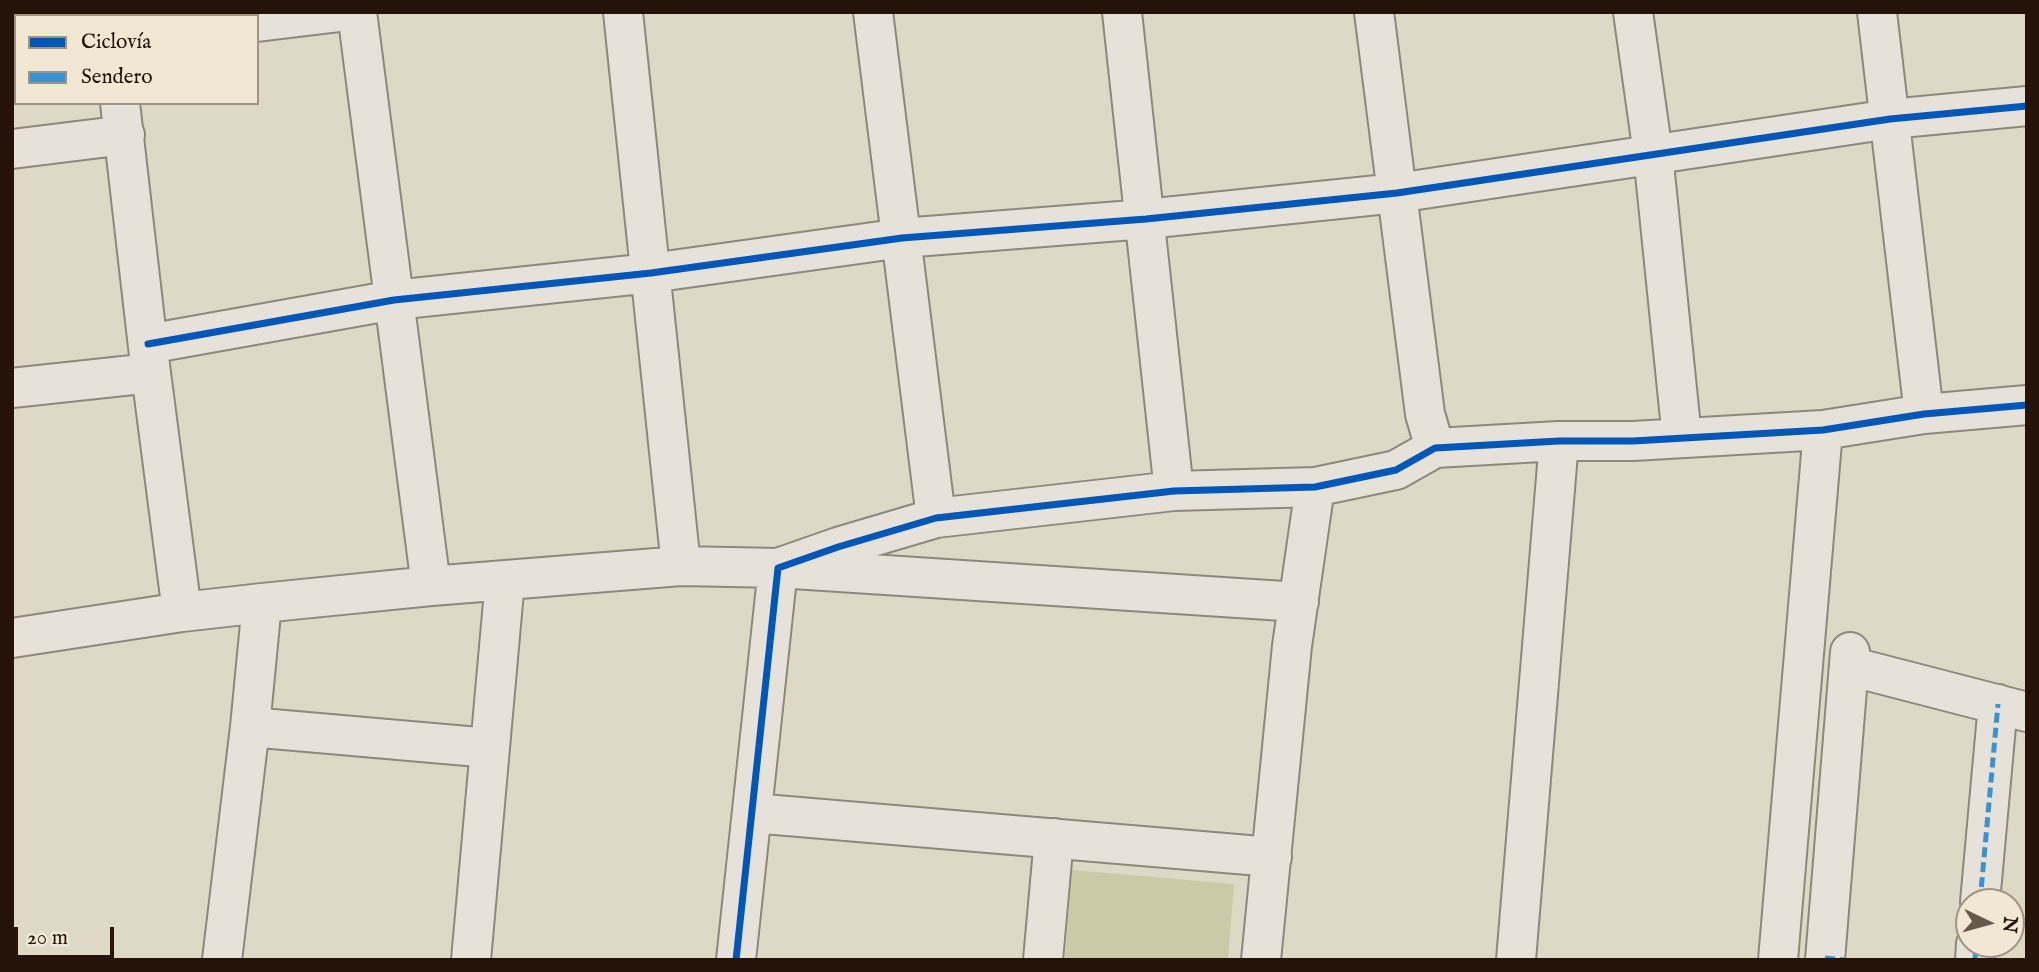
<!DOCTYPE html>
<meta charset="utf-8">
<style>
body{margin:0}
#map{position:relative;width:2039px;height:972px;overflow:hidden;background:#ded8c6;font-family:"IM FELL English",serif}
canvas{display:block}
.frame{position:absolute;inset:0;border:14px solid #25130a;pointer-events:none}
.legend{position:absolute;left:14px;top:14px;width:245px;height:91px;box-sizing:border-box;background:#f1e8d3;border:2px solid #9f9383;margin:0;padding:9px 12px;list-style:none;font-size:21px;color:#25130a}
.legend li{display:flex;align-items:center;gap:14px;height:35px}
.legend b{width:35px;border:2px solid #9f9383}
.north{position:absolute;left:1955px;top:888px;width:70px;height:70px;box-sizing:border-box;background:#f1e8d3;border:2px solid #9f9383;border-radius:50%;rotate:95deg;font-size:19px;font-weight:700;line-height:28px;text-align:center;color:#25130a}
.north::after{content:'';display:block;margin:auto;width:24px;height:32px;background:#66584c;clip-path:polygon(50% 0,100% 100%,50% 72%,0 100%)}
.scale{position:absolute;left:14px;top:927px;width:100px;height:32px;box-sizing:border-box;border:4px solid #25130a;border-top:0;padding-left:9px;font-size:21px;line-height:24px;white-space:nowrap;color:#25130a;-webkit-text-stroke:5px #f1e8d3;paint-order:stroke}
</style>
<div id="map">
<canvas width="2039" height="972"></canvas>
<div class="frame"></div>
<ul class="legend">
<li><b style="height:9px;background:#0057b8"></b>Ciclovía</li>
<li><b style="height:9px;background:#3b92d2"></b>Sendero</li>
</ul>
<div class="north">N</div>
<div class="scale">20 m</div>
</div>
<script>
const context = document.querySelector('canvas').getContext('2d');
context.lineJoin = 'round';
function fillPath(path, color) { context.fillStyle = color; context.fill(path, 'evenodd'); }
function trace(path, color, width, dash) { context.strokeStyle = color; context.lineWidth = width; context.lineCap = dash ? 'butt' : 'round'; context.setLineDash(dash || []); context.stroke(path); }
const green = new Path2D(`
 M 1072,870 L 1234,884 L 1228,960 L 1065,960 Z`);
const minor = new Path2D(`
 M 109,12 L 109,16
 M 357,12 L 431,586
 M 623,12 L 681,566
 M 873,12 L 936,518
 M 1122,12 L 1174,491
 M 1374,12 L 1425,414 L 1435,448
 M 1633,12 L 1653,154 L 1682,438
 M 1877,12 L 1924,414
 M 257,22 L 340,12
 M 120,103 L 151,373 L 182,612
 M 12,149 L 125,135
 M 148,344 L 394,300 L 651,273 L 902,238 L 1146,219 L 1397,193 L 1890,119 L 2027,106
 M 12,388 L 151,373
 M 12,638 L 182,612 L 262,603 L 431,586 L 681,566 L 778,568 L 1299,602
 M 1849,666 L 2027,712
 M 250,727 L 490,748
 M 752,813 L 1272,857
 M 1980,902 L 1998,704
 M 222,960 L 250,727 L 262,603
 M 471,960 L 505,580
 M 736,960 L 778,568 L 838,547 L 936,518 L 1174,491 L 1315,487 L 1396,470 L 1435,448 L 1559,441 L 1633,441 L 1823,430 L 1924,414 L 2027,405
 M 1043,960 L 1054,838
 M 1261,960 L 1292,646 L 1315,487
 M 1516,960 L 1559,441
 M 1778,960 L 1823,430
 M 1825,960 L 1850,652
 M 1975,960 L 1976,944`);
const quiet = new Path2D(`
 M 1980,902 L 1998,704
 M 1825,958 L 1844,960
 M 1975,960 L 1976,944`);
const cycleway = new Path2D(`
 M 148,344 L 394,300 L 651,273 L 902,238 L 1146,219 L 1397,193 L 1890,119 L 2027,106
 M 736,960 L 778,568 L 838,547 L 936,518 L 1174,491 L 1315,487 L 1396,470 L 1435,448 L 1559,441 L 1633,441 L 1823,430 L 1924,414 L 2027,405`);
fillPath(green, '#cacaa7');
trace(minor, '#8e887c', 42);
trace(minor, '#e6e2da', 38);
trace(quiet, '#3b92d2', 5, [10, 5]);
trace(cycleway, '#0057b8', 7);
</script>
